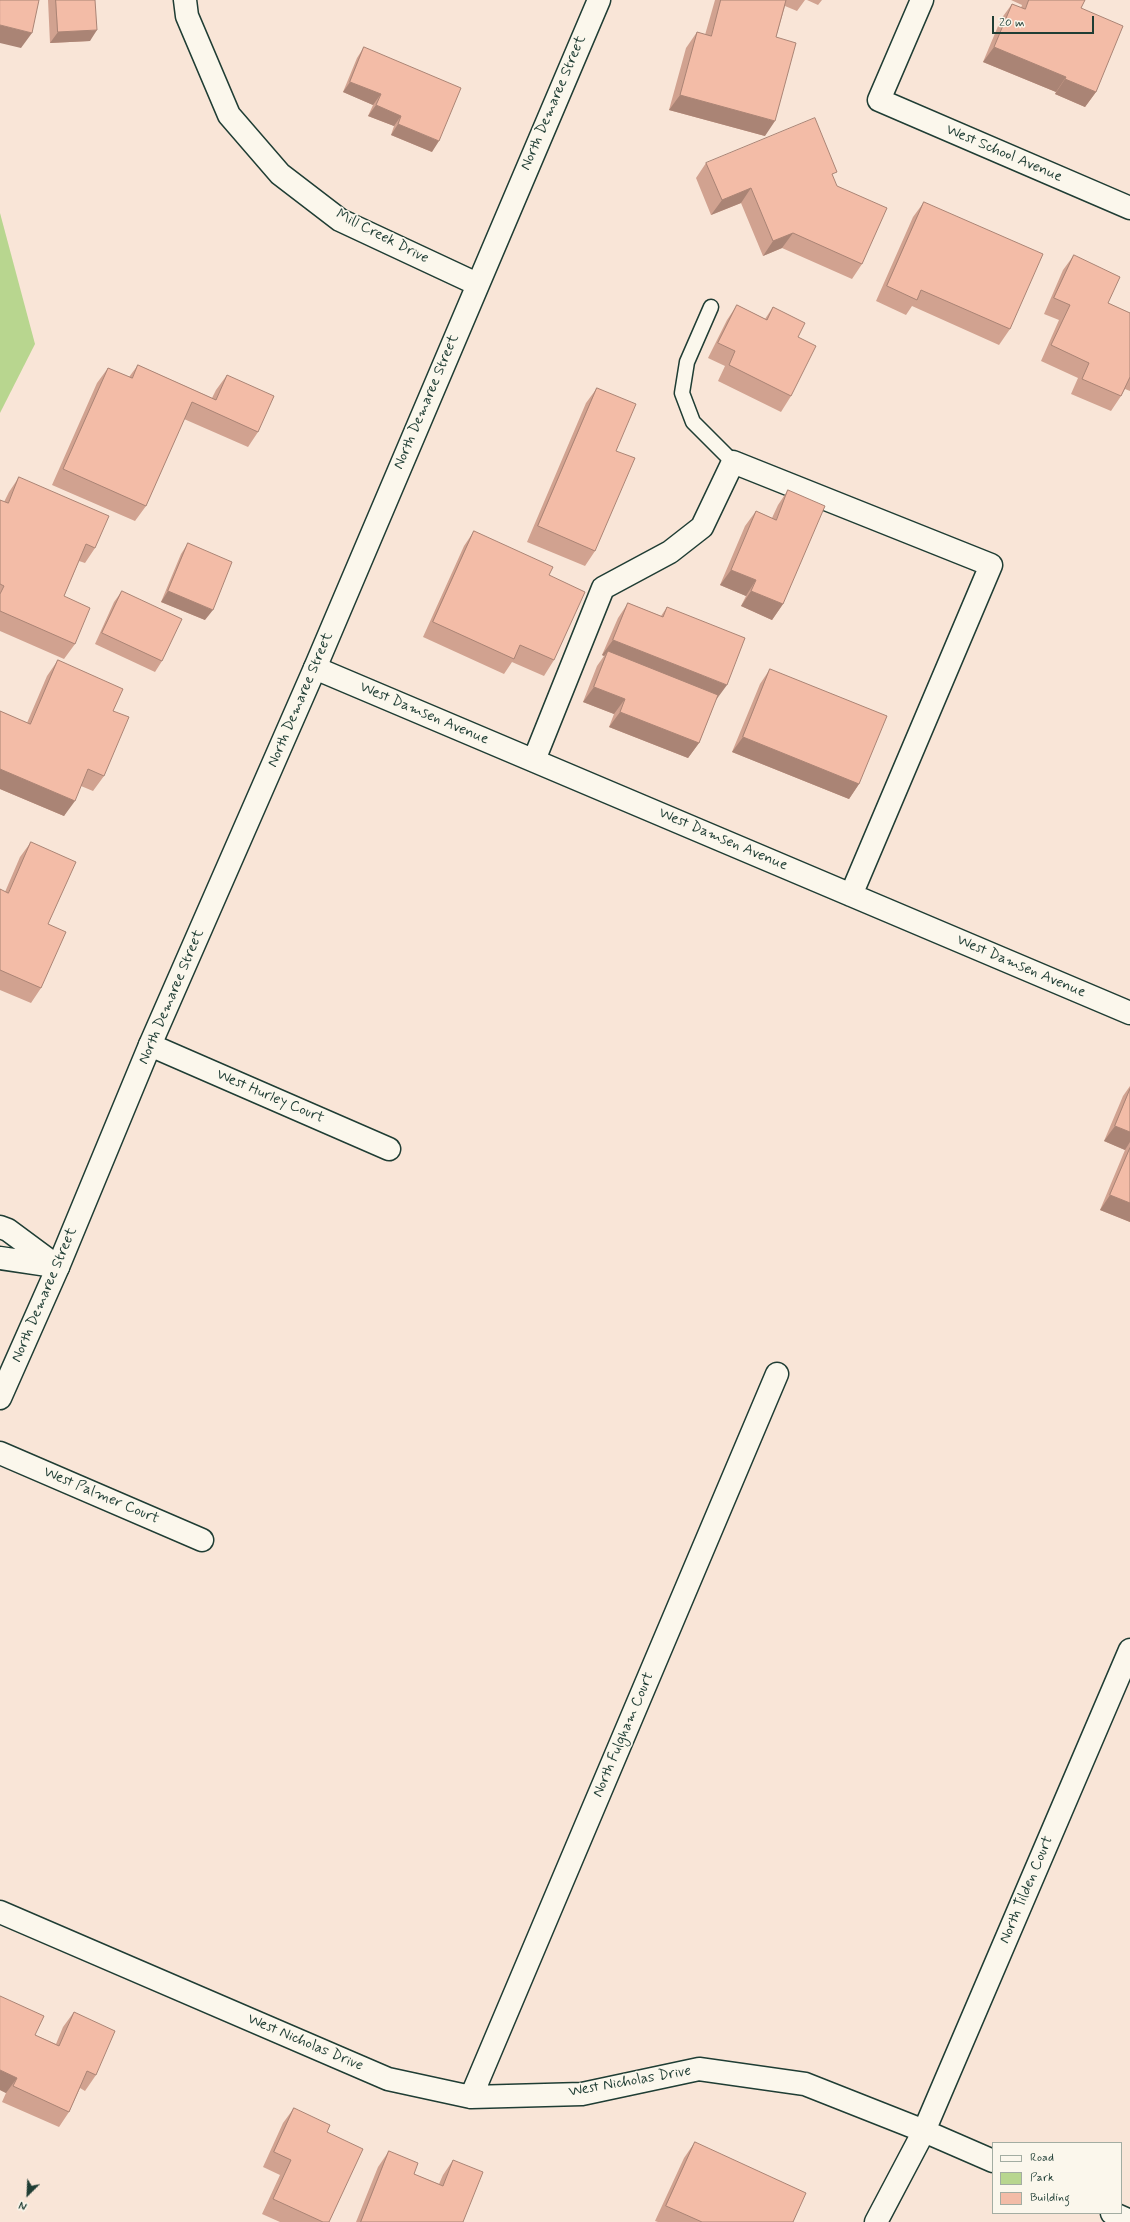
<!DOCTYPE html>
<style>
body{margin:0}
#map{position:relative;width:1130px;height:2222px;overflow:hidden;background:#f9e5d7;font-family:Mynerve,sans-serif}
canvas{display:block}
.legend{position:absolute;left:992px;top:2142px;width:130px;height:72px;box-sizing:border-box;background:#fbf7ec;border:1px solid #a3ada2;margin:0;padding:5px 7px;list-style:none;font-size:12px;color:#1f3d34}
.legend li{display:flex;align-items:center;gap:8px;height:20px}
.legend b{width:20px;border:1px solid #a3ada2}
.north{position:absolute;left:8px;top:2174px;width:40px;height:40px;-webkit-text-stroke:3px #fbf7ec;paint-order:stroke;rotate:204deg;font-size:11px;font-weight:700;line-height:16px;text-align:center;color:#1f3d34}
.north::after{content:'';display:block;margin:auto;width:14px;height:18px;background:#1f3d34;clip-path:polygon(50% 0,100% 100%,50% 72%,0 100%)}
.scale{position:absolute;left:992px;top:16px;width:102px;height:18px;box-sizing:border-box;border:2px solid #1f3d34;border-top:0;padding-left:5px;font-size:12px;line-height:14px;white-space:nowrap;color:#1f3d34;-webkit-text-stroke:3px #fbf7ec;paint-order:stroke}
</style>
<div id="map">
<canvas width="1130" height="2222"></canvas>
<ul class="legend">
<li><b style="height:5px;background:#fbf7ec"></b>Road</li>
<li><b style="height:11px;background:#b8d68f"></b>Park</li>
<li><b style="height:11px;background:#f3bca7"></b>Building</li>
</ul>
<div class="north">N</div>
<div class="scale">20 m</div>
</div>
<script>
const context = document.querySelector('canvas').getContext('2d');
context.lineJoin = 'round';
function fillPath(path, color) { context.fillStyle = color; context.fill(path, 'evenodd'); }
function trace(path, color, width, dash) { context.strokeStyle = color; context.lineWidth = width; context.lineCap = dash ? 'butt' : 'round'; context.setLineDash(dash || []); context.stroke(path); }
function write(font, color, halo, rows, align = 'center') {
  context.font = font + ' Mynerve,sans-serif'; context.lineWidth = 3.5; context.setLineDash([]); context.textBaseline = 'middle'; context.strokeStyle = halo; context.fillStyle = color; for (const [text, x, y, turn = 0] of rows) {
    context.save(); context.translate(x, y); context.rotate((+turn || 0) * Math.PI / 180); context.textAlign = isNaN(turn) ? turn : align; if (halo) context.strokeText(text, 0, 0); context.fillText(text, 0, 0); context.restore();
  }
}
const green = new Path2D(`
 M 0,213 L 35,344 L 0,413 Z`);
const lane = new Path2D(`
 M 711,307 L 687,362 L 682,393 L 693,422 L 733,462`);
const street = new Path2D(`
 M 185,0 L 187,16 L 229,115 L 280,174 L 340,220 L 477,284
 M 922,0 L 879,100 L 1130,208
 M 315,668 L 1130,1013
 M 534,760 L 603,588 L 670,552 L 702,527 L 733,462 L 991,565 L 851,895
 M 150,1045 L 389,1149
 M 0,1227 L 8,1230 L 58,1267
 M 0,1258 L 54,1266
 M 0,1453 L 202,1540
 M 0,1912 L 388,2079 L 471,2097 L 582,2094 L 699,2069 L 805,2084 L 924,2131 L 993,2161
 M 471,2097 L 777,1374
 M 1112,2213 L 1130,2221
 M 876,2222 L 924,2131 L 1130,1650`);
const secondary = new Path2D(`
 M 0,1398 L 58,1267 L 150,1045 L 315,668 L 599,0`);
const wall = new Path2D(`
 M 48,0 L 95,0 L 90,41 L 50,43 Z
 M 715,0 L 805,0 L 797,11 L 785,6 L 776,37 L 765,136 L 669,110 L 686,48 L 697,32 L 705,35 Z
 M 807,0 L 822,0 L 818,5 Z
 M 1011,0 L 1085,0 L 1081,8 L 1096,92 L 1085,107 L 1055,94 L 1056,92 L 983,62 L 1001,19 L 1012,4 L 1021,8 L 1022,5 Z
 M 364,47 L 432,152 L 391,135 L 394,126 L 368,116 L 373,105 L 343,92 L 357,58 Z
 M 706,163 L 833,177 L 862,264 L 852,279 L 782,248 L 763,256 L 741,203 L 711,215 L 696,178 Z
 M 924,202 L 1010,329 L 999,345 L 912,306 L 906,315 L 876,301 L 913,217 Z
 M 1074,255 L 1108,303 L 1130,313 L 1130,391 L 1125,389 L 1121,396 L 1111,411 L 1071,394 L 1078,378 L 1041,361 L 1059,320 L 1044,314 L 1063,270 Z
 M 737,305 L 765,319 L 773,307 L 798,337 L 791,396 L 781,412 L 718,381 L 725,366 L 708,358 L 727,320 Z
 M 138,365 L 212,398 L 216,390 L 227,375 L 258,432 L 248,447 L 184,419 L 146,506 L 135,521 L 52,485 L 97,383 L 108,368 L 129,377 Z
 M 597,388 L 616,451 L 595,551 L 585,566 L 527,542 L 586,403 Z
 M 19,477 L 95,548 L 85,563 L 79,561 L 64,596 L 75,644 L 64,659 L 0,631 L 0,500 L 4,502 L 9,492 Z
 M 788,490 L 783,604 L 772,620 L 741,606 L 746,596 L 720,585 L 745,526 L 756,511 L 772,518 L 778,505 Z
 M 474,531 L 549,575 L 554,660 L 544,676 L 512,662 L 504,674 L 423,637 L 464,546 Z
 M 188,543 L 205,620 L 161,602 L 181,554 Z
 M 122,591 L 162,661 L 155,672 L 95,644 L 114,602 Z
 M 628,603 L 661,616 L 667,607 L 716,700 L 699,743 L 688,758 L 609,727 L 614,714 L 583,702 L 597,666 L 604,656 L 602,655 L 618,618 Z
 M 58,660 L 113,711 L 104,776 L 93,791 L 81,786 L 64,816 L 0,789 L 0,711 L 27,723 L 47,676 Z
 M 770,669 L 859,784 L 849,799 L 732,752 L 760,684 Z
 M 31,842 L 48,924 L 41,988 L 31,1003 L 0,990 L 0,889 L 5,892 L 20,857 Z
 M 1130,1086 L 1130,1222 L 1100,1210 L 1125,1150 L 1104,1141 L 1123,1096 Z
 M 0,1996 L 35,2035 L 56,2044 L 63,2027 L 74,2012 L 96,2075 L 85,2091 L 80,2088 L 69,2112 L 59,2127 L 2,2102 L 6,2093 L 0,2090 Z
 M 294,2108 L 327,2132 L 329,2222 L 280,2222 L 262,2214 L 280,2175 L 263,2167 L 283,2123 Z
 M 695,2142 L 793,2222 L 658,2222 L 655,2221 L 684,2158 Z
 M 389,2151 L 414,2174 L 439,2184 L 443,2175 L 453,2160 L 463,2222 L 356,2222 L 378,2167 Z`);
const shadedWall = new Path2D(`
 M 0,25 L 32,33 L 21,48 L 0,43 Z
 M 97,30 L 90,41 L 50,43 L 58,32 Z
 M 994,47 L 1066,77 L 1056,92 L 983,62 Z
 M 1065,79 L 1096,92 L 1085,107 L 1055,94 Z
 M 350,82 L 381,94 L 373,105 L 343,92 Z
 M 680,95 L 775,121 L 765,136 L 669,110 Z
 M 376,105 L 401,116 L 394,126 L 368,116 Z
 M 398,124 L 439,141 L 432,152 L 391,135 Z
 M 751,188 L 741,203 L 711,215 L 722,200 Z
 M 793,233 L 782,248 L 763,256 L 773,241 Z
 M 731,570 L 756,580 L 746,596 L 720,585 Z
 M 168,591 L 213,610 L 205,620 L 161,602 Z
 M 751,591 L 783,604 L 772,620 L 741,606 Z
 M 613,640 L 727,685 L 716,700 L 606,657 L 608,651 L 604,656 L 602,655 Z
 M 594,687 L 625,699 L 614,714 L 583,702 Z
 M 620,712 L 699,743 L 688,758 L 609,727 Z
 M 743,737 L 859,784 L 849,799 L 732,752 Z
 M 0,769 L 75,801 L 64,816 L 0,789 Z
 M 1115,1126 L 1130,1132 L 1130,1142 L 1125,1150 L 1104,1141 Z
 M 1110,1195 L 1130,1203 L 1130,1222 L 1100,1210 Z
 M 0,2070 L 17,2078 L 6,2093 L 0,2090 Z`);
const building = new Path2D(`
 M 0,0 L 39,0 L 32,33 L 0,25 Z
 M 56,0 L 95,0 L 97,30 L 58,32 Z
 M 721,0 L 786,0 L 776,37 L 796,43 L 775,121 L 680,95 L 697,32 L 711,36 Z
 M 1029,0 L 1085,0 L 1081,8 L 1123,26 L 1096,92 L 1065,79 L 1066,77 L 994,47 L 1012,4 L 1025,9 Z
 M 364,47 L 461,88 L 439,141 L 398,124 L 401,116 L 376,105 L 381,94 L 350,82 Z
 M 815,118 L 837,172 L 832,174 L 837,186 L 887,208 L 862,264 L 793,233 L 773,241 L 751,188 L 722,200 L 706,163 Z
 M 924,202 L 1043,254 L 1010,329 L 921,290 L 917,300 L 887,286 Z
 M 1074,255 L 1120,277 L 1108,303 L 1130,313 L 1130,377 L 1121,396 L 1082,379 L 1089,363 L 1051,345 L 1070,305 L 1054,298 Z
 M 737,305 L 767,320 L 773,307 L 805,323 L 798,337 L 816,346 L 791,396 L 729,365 L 735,351 L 718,343 Z
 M 138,365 L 216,400 L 227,375 L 274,396 L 258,432 L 192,402 L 146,506 L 63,469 L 108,368 L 132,378 Z
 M 597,388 L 636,404 L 616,451 L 635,458 L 595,551 L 538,526 Z
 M 19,477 L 109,516 L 95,548 L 86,544 L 64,596 L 90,608 L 75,644 L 0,611 L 0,594 L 4,586 L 0,584 L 0,500 L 8,503 Z
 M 788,490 L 825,506 L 783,604 L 751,591 L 756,580 L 731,570 L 756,511 L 776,520 Z
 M 474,531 L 553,567 L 549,575 L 585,592 L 554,660 L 520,645 L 514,659 L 433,622 Z
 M 188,543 L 232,562 L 213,610 L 168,591 Z
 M 122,591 L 182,619 L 162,661 L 102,633 Z
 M 628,603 L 663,617 L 667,607 L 745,638 L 727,685 L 613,640 Z
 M 608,651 L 718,695 L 699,743 L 620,712 L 625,699 L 594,687 Z
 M 58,660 L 123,689 L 113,711 L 129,717 L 104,776 L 88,769 L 75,801 L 0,769 L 0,711 L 30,724 Z
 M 770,669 L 887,716 L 859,784 L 743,737 Z
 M 31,842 L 76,862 L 48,924 L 66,932 L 41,988 L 0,970 L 0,889 L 8,893 Z
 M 1130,1089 L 1130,1132 L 1115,1126 Z
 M 1130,1148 L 1130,1203 L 1110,1195 Z
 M 0,1996 L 44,2016 L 35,2035 L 59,2046 L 74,2012 L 115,2031 L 96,2075 L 87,2071 L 69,2112 L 13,2086 L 17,2078 L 0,2070 Z
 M 294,2108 L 330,2125 L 327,2132 L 363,2149 L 329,2222 L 323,2222 L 273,2199 L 291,2160 L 274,2152 Z
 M 695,2142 L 806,2193 L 793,2222 L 702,2222 L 666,2206 Z
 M 389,2151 L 418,2163 L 414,2174 L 443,2186 L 453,2160 L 483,2172 L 463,2222 L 361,2222 Z`);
const streetNames = [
 ["North Demaree Street",554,103,-67],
 ["West School Avenue",1004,154,23],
 ["Mill Creek Drive",382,237,27],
 ["North Demaree Street",427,402,-67],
 ["North Demaree Street",301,700,-67],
 ["West Damsen Avenue",424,714,23],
 ["West Damsen Avenue",723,840,23],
 ["West Damsen Avenue",1021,967,23],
 ["North Demaree Street",172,997,-67],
 ["West Hurley Court",270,1097,23],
 ["North Demaree Street",45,1295,-67],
 ["West Palmer Court",101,1496,23],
 ["North Fulgham Court",624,1735,-67],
 ["North Tilden Court",1027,1890,-67],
 ["West Nicholas Drive",305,2043,23],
 ["West Nicholas Drive",630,2082,-10]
];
fillPath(green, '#b8d68f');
trace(lane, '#1f3d34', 17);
trace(street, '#1f3d34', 25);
trace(secondary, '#1f3d34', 25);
trace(lane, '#fbf7ec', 14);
trace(street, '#fbf7ec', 22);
trace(secondary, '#fbf7ec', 22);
fillPath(wall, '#d1a290');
fillPath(shadedWall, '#aa8475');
fillPath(building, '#f3bca7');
trace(building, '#aa8475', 1);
write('15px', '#1f3d34', '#fbf7ec', streetNames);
</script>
